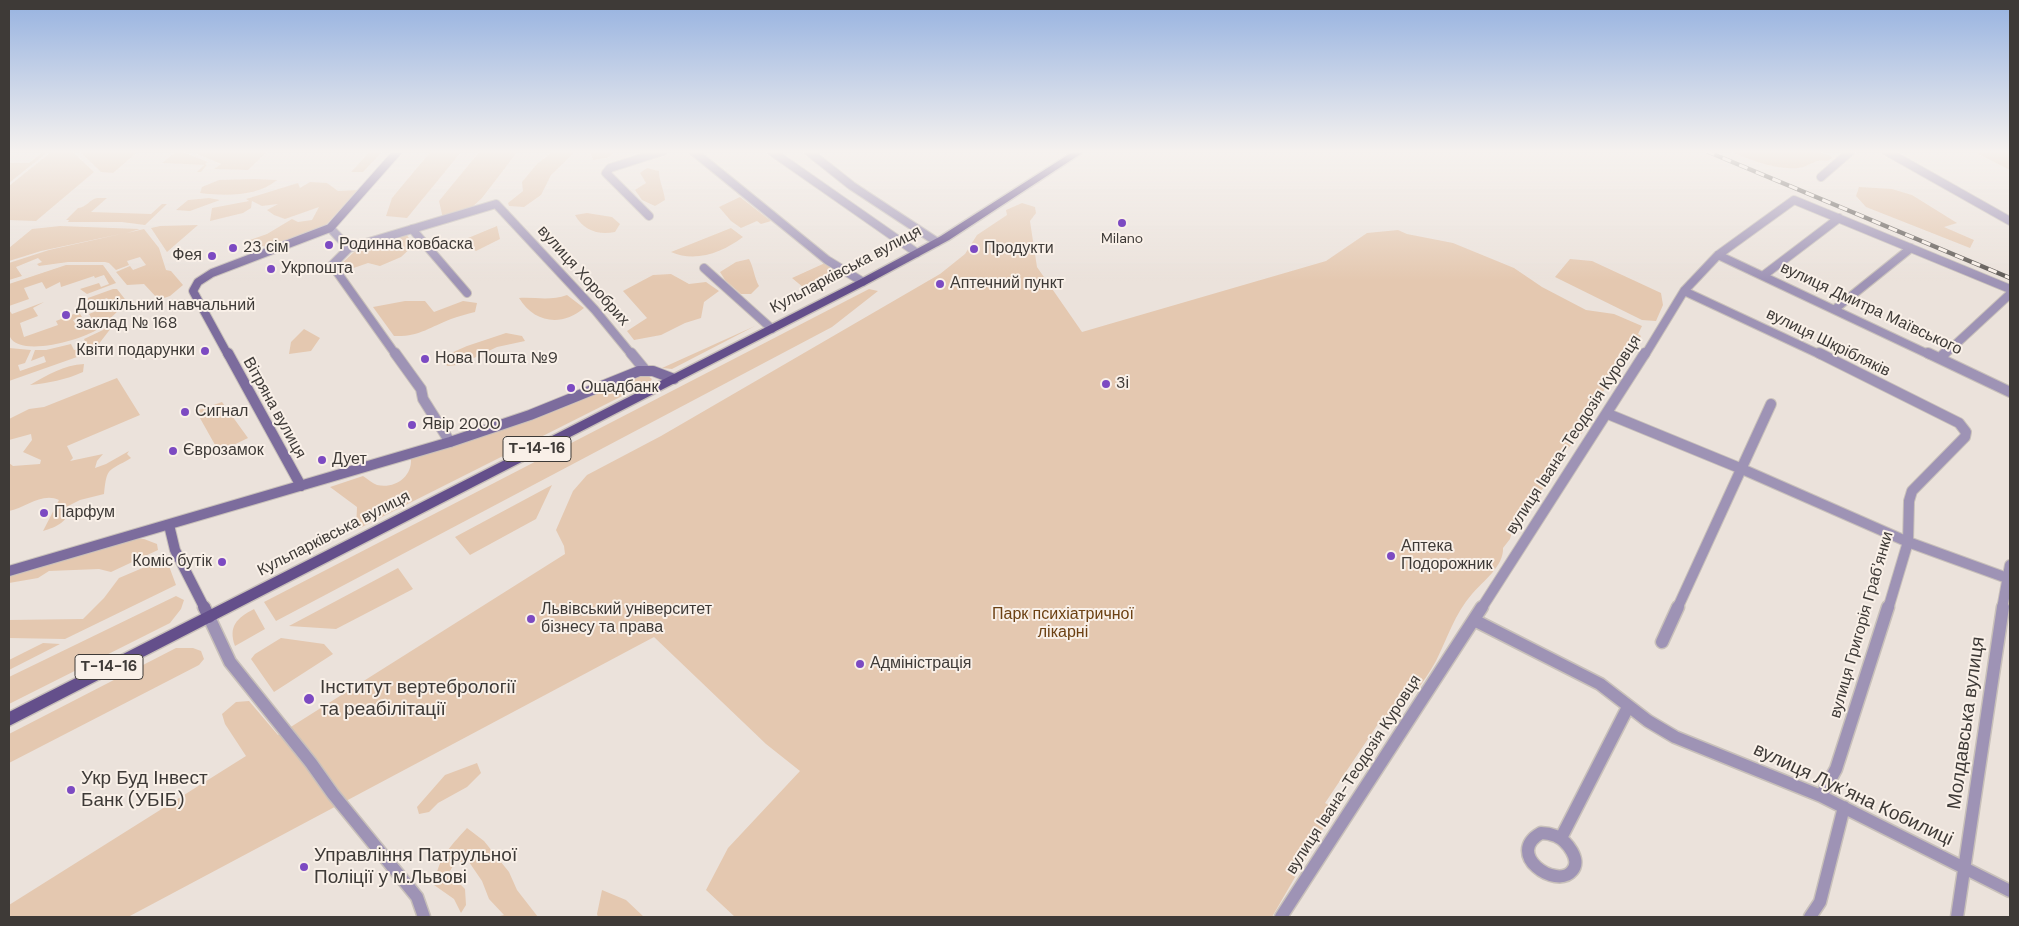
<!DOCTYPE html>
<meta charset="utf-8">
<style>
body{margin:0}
#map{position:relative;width:2019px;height:926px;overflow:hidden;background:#ebe2db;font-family:"DM Sans",sans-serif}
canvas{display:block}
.frame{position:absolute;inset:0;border:10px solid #3e3a37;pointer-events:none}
</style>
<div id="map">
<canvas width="2019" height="926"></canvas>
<div class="frame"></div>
</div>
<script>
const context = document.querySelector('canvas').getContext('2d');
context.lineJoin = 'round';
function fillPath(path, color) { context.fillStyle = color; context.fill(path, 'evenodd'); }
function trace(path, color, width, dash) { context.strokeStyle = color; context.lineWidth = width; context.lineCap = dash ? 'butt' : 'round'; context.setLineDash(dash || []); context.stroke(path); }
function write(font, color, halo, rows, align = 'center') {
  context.font = font + ' "DM Sans",sans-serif'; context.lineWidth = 4; context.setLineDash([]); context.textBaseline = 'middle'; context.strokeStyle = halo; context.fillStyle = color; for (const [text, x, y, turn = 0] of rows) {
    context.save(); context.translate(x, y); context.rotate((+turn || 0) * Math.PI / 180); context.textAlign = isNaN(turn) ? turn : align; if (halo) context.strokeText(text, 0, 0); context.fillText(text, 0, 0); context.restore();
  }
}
const green = new Path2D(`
 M 44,151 L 49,151 L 9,183 L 9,163 L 29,163 Z
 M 52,151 L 72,151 L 94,172 L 36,221 L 9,220 L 9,186 Z
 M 79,151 L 139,151 L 113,173 L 101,172 Z
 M 176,151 L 181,151 L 208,162 L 205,164 L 207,165 L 201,172 L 197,172 L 204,165 L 162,163 Z
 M 190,151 L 268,151 L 248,170 L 214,169 L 221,164 Z
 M 370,151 L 383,151 L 363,172 L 351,172 Z
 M 431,151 L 462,151 L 407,218 L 386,216 L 392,198 Z
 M 480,151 L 518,151 L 482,198 L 469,210 L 444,223 L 439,201 Z
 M 553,151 L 617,151 L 607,158 L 593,160 L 590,153 L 574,153 L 551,175 L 541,195 L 524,207 L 509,206 L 508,203 L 523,191 L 522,182 L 537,164 Z
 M 1729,151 L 1818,151 L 1833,157 L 1828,161 C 1814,158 1810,167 1798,168 C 1774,170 1751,160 1729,151 Z
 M 1976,151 L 2010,151 L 2010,170 L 1976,153 Z
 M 647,168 L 659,171 C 659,182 664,189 665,200 L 655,206 L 642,200 L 635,190 L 646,183 L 640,173 Z
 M 254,179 L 277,180 C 256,197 226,196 200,193 L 202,187 L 219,180 Z
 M 310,182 L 327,183 L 338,191 L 359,190 L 323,228 L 272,249 L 247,241 L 267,234 L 292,219 L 298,222 L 312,220 L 319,207 L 285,219 L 274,215 L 267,210 L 278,204 L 262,206 L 252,201 L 251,208 L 243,213 L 210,221 L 212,208 L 249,201 L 246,199 L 298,183 L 300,188 Z
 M 1859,187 L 1892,189 L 1912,195 L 1957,223 L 1944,227 L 1974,240 L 1970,248 L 1866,207 L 1856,196 Z
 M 740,197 L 767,218 L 771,221 L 761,224 L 757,221 L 741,228 L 731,221 L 719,207 Z
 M 97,198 L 107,198 L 91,212 L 151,214 L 162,204 L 167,204 L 145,225 L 122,222 L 68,222 L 69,220 L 66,220 L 78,208 C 86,208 90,199 97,198 Z
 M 209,198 L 220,200 L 190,211 L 176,210 L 188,200 Z
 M 1022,203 L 1035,207 L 1036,213 L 1030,221 L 1037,267 L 1082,332 L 1326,261 L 1367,233 L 1398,230 L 1407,234 L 1453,243 L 1514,268 L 1542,287 L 1586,310 L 1614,314 L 1642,326 L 1638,334 L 1641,336 L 1594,405 L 1583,432 L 1562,455 L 1546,486 L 1521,508 L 1517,514 L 1510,539 L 1503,548 C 1504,566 1483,581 1472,594 C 1455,613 1447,639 1436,661 C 1423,685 1405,705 1388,726 L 1380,721 L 1325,803 L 1335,808 L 1272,917 L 735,917 L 706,890 L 728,848 L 800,771 L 766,744 L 654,637 L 128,917 L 9,917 L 9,905 L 246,756 L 225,724 L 222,714 L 236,702 L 249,701 L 278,735 L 565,554 L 564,546 L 556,530 L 573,491 L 587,475 L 661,436 L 940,274 L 965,254 L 977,235 L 1007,215 L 1006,210 Z
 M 587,213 L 612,217 L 620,224 L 615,232 C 598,235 584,231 575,215 Z
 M 198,225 L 167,252 L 151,228 L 160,226 Z
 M 60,226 L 140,229 L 127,233 L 144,229 L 159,248 L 166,270 L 171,271 L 183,285 L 170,296 L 140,306 L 158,299 L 144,284 L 127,285 L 116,272 L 130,266 L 133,270 L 146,265 L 140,257 L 127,261 L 129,265 L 116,270 L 109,263 L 105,262 L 68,262 L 39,266 L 37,264 L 42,262 L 38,258 L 16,267 L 22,276 L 9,280 L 9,263 L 49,250 L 125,233 L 41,251 L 9,261 L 9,248 L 32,229 Z
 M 497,226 L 500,239 L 476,251 L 467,245 L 468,238 Z
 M 731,228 L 743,237 C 723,252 696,263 671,252 Z
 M 406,234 L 414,245 L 401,257 L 380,266 L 368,263 L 345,271 L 341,264 L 354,252 Z
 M 749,259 C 754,268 754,277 759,286 L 751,294 L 741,294 L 725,280 L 720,272 L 736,262 Z
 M 1570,259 L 1592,261 L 1661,293 L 1663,305 L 1656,321 L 1642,320 L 1555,277 Z
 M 825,263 L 844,277 L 810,293 L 792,278 Z
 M 66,265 L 103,265 L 116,283 L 87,294 L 80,289 L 99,283 L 101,287 L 109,284 L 104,275 L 95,278 L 94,276 L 61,287 L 60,282 L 46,289 L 42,282 L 24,288 L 29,299 L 9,306 L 9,284 Z
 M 671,274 L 689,284 L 706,282 L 719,291 L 704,302 L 701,318 L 685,323 L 661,335 L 634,340 L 627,331 L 647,318 L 623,291 L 653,275 Z
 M 113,289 L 117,289 L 128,303 C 117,310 109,321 98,329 C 84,339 21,358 10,337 C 6,331 9,318 9,310 L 12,314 L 44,302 L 33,308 L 38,316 L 20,323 L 24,337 L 58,325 L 56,321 L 79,312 L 82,317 L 73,320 L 79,330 L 95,324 L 89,314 L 111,305 L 107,298 L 88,305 L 88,298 Z
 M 869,289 L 878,291 L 832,327 L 276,621 L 264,602 Z
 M 567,295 L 584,308 C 562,327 534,323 519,298 C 535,297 551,301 567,295 Z
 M 405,301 L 425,301 L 434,312 L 463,301 L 477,303 L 475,312 C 467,314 459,316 451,319 C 430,327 419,337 394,336 L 373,307 Z
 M 118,319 L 98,345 L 77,357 L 9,381 L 9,348 L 31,350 L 25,363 L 18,365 L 20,371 L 46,362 L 44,356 L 31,361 L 35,350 L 46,350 L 71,344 L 74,350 L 87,346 L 84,339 L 103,330 L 114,320 Z
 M 755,326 L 672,369 L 662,368 Z
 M 304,329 L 320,338 L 311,351 L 289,354 L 291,342 Z
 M 506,333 L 522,336 L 525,341 L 497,347 L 474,358 L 464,359 L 457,365 L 448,366 L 442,363 L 442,357 L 467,346 Z
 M 84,364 L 83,372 C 65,380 49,383 30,385 C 47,375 64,365 84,364 Z
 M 637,376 L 648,376 L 652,379 L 650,382 L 356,530 L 357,507 L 330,487 L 363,476 C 368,479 372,483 377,485 C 395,489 412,477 411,459 L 527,420 Z
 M 117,378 L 140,415 L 67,446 L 73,458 L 70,461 L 103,454 L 97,461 L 95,468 L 106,464 L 129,451 L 127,454 L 131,458 C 108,472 107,466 104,494 L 80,500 L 68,506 C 70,522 56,527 43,531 L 59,500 C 42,492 25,508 9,511 L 9,463 L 13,466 L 40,464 L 41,460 L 23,452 L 32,440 L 31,434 L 9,440 L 9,419 L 29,409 L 44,407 Z
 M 222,402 L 248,438 L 219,452 L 196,411 Z
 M 552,485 L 536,519 L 470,555 L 455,537 Z
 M 132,539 L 144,539 L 157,544 L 158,550 L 111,572 L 99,569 L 49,571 L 38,578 L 9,583 L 9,577 Z
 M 166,558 L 176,585 L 65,639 L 9,638 L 9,620 L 83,619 L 104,598 L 119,578 Z
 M 398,568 L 413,589 L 336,629 L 289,626 Z
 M 176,596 L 184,600 L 181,609 L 170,623 L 9,704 L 9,677 Z
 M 254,609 L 265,629 L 235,646 C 228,626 237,618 254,609 Z
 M 281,638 L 324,644 L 333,654 L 274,692 L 251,659 L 255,654 Z
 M 43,643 L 60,644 L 9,670 L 9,660 Z
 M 176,648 L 193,648 L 201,651 L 204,659 L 199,665 L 9,763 L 9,734 Z
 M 477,763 L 481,773 L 467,787 L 438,803 L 429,812 L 419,814 L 417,807 L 445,775 Z
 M 467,828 L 484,841 L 509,872 L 517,890 L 538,917 L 496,917 L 504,915 L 489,899 L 482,881 L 469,862 L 455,862 L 449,873 L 465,889 L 466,905 L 461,913 L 454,899 L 434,885 C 439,857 448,849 467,828 Z
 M 602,890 L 626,900 L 644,917 L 598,917 L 597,914 Z`);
const streetFar2 = new Path2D(`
 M 693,151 L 827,260 L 863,282
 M 771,151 L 917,253
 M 808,151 L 852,186 L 937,242
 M 1886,151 L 2010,221
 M 1821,177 L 1851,151
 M 649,216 L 606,173 L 610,168 L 663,151
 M 330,228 L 349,248 L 496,204 L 595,310 L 632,355
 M 412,229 L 467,293
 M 349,248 L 332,265 L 396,355
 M 1718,255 L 1930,355
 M 704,268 L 772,329
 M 1764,275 L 1839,218
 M 1684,291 L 1821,355
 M 1835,309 L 1911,248
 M 1645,355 L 1684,291 L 1718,255 L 1794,200 L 2010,289
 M 1944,355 L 2010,294`);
const streetFar1 = new Path2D(`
 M 395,353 L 421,389 L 423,399 L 450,442
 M 631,353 L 645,370
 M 1819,353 L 1959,423 L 1966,432 L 1965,437 L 1912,491 L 1909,501 L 1908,542 L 1888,609
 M 1928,353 L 2010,392
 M 1940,358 L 1945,353
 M 1608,414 L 1742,469 L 1908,542 L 2007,578
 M 1481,609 L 1645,353
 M 1677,609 L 1771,404
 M 2002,609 L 2010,565`);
const street = new Path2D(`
 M 209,617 L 230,662 L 311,763 L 333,794 L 417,897 L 424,917
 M 1474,620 L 1600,684 L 1648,721 L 1675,737 L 1821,796 L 2010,891
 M 1662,642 L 1678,607
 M 1821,796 L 1836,769 L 1888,607
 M 1541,833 C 1546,833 1551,834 1556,836 C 1567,841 1582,860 1572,871 C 1556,890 1504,854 1541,833 Z
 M 1561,838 L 1628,707
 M 1281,917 L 1482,607
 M 1810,917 L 1820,902 L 1844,807
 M 1957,917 L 2003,607`);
const secondaryFar2 = new Path2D(`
 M 228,355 L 193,291 L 198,282 L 212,273 L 330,228 L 398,151`);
const secondaryFar1 = new Path2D(`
 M 228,353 L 301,486
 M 169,525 L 175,550 L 205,609
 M 9,571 L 450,442 L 530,415 L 639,371 L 653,371 L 674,379`);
const secondary = new Path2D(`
 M 204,607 L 209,617`);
const primary = new Path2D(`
 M 1074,151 L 1085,151 L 949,240 L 867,284 L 9,726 L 9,712 L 859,280 L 941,236 Z`);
const rail = new Path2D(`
 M 1706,151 L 2010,278`);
const markers = [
 [1122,223,5,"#7c4ac2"],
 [329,245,5,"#7c4ac2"],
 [233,248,5,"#7c4ac2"],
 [974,249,5,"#7c4ac2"],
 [212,256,5,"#7c4ac2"],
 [271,269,5,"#7c4ac2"],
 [940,284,5,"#7c4ac2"],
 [66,315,5,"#7c4ac2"],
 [205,351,5,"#7c4ac2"],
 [425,359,5,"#7c4ac2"],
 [1106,384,5,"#7c4ac2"],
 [571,388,5,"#7c4ac2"],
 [185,412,5,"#7c4ac2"],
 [412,425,5,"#7c4ac2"],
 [173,451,5,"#7c4ac2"],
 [322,460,5,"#7c4ac2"],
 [44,513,5,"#7c4ac2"],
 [1391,556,5,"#7c4ac2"],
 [222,562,5,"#7c4ac2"],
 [531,619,5,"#7c4ac2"],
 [860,664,5,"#7c4ac2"],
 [309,699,6,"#7c4ac2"],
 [71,790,5,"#7c4ac2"],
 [304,867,5,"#7c4ac2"]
];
const farPoinames = [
 ["Milano",1122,239]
];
const shields = [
 [537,449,68],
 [109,667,68]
];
const shieldNames = [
 ["Т-14-16",537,449],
 ["Т-14-16",109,667]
];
const poiNames = [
 ["Родинна ковбаска",339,245],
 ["23 сім",243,248],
 ["Продукти",984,249],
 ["Фея",202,256,"right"],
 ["Укрпошта",281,269],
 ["Аптечний пункт",950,284],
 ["Дошкільний навчальний",76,306],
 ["заклад № 168",76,324],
 ["Квіти подарунки",195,351,"right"],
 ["Нова Пошта №9",435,359],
 ["3і",1116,384],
 ["Ощадбанк",581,388],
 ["Сигнал",195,412],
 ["Явір 2000",422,425],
 ["Єврозамок",183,451],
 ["Дует",332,460],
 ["Парфум",54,513],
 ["Аптека",1401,547],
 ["Подорожник",1401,565],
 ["Коміс бутік",212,562,"right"],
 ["Львівський університет",541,610],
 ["бізнесу та права",541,628],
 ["Адміністрація",870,664]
];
const streetNames = [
 ["Кульпарківська вулиця",846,270,-28],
 ["вулиця Хоробрих",583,276,48],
 ["вулиця Дмитра Маївського",1871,309,25],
 ["вулиця Шкрібляків",1828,343,26],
 ["Вітряна вулиця",274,408,61],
 ["вулиця Івана-Теодозія Куровця",1574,435,-57],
 ["Кульпарківська вулиця",334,534,-27],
 ["вулиця Григорія Грабʼянки",1862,625,-74],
 ["вулиця Івана-Теодозія Куровця",1354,775,-57]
];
const parkNames = [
 ["Парк психіатричної",1063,615],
 ["лікарні",1063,633]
];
const nearPoinames = [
 ["Інститут вертебрології",320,688],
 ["та реабілітації",320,710],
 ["Укр Буд Інвест",81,779],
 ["Банк (УБІБ)",81,801],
 ["Управління Патрульної",314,856],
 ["Поліції у м.Львові",314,878]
];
const nearStreetnames = [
 ["Молдавська вулиця",1967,723,-82],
 ["вулиця Лукʼяна Кобилиці",1853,795,25]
];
fillPath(green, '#e4c8b0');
trace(streetFar2, '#c8c0ba', 10);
trace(streetFar1, '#c8c0ba', 12);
trace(street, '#c8c0ba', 15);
trace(secondaryFar2, '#c8c0ba', 10);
trace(secondaryFar1, '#c8c0ba', 12);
trace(secondary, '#c8c0ba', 15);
trace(primary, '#c8c0ba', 3);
trace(streetFar2, '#9e93b5', 8);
trace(streetFar1, '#9e93b5', 10);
trace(street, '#9e93b5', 12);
trace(secondaryFar2, '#7c6c9d', 8);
trace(secondaryFar1, '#7c6c9d', 10);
trace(secondary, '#7c6c9d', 12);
fillPath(primary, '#644f8b');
trace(rail, '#5c5753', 4.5);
trace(rail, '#f9f0e8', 3, [9]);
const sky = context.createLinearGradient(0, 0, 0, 281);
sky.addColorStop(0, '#96b2e0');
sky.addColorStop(0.54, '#f6f2ef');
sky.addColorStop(1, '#f6f2ef00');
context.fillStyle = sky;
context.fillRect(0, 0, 2019, 281);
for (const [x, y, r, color] of markers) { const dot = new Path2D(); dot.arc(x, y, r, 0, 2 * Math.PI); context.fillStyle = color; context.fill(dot); trace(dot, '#f9f0e8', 2); }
write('14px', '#3e3a37', '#f9f0e8', farPoinames);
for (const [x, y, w] of shields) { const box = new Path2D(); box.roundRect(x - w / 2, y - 12.5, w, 25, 4); context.fillStyle = '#f9f0e8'; context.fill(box); trace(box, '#3e3a37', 1); }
write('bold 15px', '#3e3a37', null, shieldNames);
write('16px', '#3e3a37', '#f9f0e8', poiNames, 'left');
write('16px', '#3e3a37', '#f9f0e8', streetNames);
write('16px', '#6c4113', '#f9f0e8', parkNames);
write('19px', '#3e3a37', '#f9f0e8', nearPoinames, 'left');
write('19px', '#3e3a37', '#f9f0e8', nearStreetnames);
</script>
